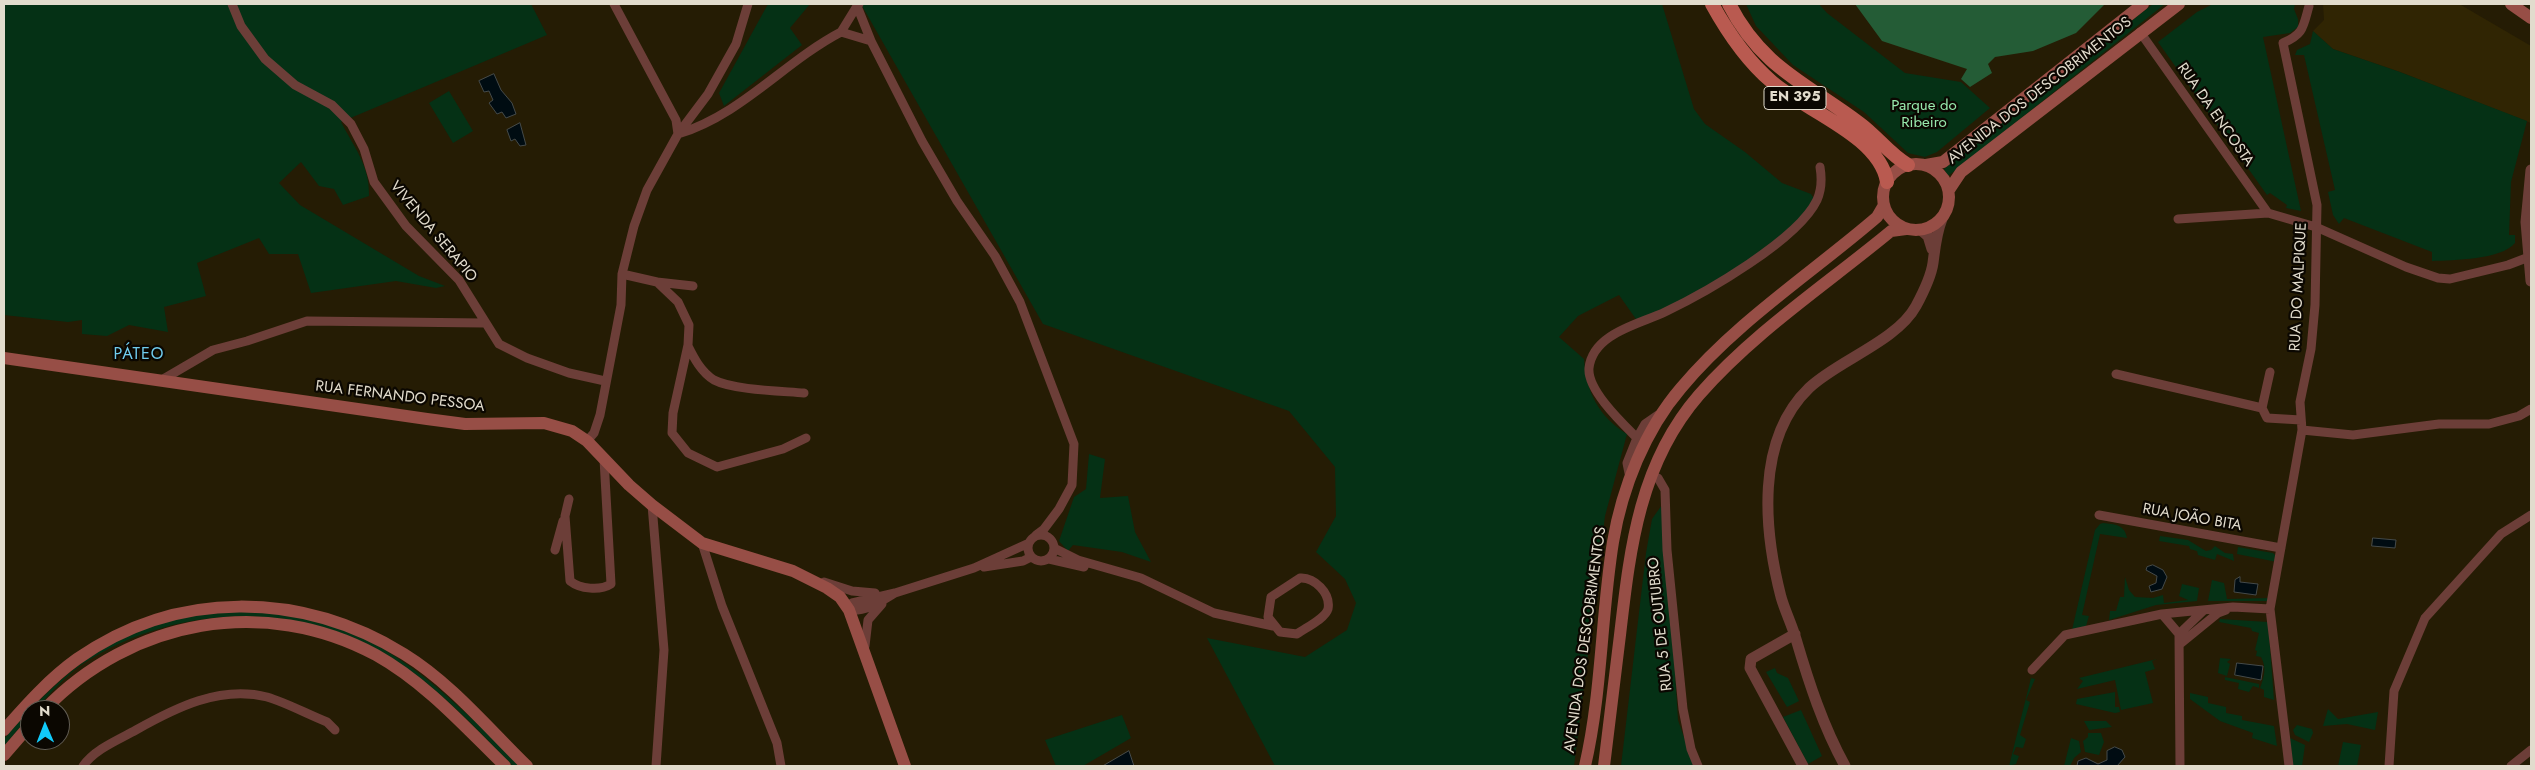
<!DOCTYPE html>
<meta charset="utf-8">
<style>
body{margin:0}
#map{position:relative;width:2535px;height:770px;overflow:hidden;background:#251c04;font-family:Jost,sans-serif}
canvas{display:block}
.frame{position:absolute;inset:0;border:5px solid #e2dccd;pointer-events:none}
.north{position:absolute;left:20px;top:700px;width:50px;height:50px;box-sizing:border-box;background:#0b0701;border:1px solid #615c53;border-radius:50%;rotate:359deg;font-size:14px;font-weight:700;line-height:20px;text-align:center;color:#e2dccd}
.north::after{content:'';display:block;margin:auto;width:18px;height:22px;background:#11cafa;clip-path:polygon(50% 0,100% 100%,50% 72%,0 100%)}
</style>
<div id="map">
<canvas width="2535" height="770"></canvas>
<div class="frame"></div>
<div class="north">N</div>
</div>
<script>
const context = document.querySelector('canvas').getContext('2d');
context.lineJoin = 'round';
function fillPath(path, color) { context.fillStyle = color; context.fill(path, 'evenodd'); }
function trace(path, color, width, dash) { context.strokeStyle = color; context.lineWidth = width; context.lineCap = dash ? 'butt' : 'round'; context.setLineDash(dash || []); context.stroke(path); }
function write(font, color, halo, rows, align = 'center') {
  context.font = font + ' Jost,sans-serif'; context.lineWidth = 4.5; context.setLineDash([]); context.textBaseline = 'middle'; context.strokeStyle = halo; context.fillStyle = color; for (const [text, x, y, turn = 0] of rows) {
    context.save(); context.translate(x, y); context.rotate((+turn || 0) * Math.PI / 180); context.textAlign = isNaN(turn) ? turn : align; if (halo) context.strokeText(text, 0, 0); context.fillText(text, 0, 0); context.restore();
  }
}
const built = new Path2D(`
 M 2323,4 L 2461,5 L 2531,46 L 2531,123 L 2400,72 L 2333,49 L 2313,31 L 2324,20 Z`);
const green = new Path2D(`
 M 4,4 L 531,4 L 547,35 L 341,122 C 354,147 370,166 369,196 L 343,205 L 334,189 L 319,186 L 301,162 L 279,183 L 300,205 L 419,276 L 445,286 L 436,288 L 396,281 L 311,293 L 298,254 L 269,254 L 259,238 L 197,263 L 206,296 L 164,307 L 168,332 L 129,325 L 107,336 L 82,334 L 82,320 L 68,322 L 4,315 Z
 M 768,4 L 810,4 L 790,28 L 802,45 L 724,106 L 719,93 Z
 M 861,4 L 1662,4 L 1694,109 L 1705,124 L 1745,152 L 1782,183 L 1811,194 L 1816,202 L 1786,236 L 1701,292 L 1638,322 L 1619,295 L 1578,316 L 1559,337 L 1584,359 C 1586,392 1599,417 1627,434 L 1605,516 L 1574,766 L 1275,766 L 1207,638 L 1305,657 L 1347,630 L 1356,603 L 1345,579 L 1316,552 L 1336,516 L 1335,467 L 1289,411 L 1043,324 Z
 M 1746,4 L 1819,4 L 1827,13 L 1905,73 L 1961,82 L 1990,108 L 1937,152 L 1925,157 L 1908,153 L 1864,112 L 1793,65 L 1756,26 Z
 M 2153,4 L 2165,4 L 1948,176 L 1944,169 Z
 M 2213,4 L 2295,4 L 2294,9 L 2298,19 L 2298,27 L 2290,33 L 2263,37 L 2301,211 L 2286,208 L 2287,205 L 2270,193 L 2267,195 L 2158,42 L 2197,12 Z
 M 2313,31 L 2333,49 L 2400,72 L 2527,121 L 2511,182 L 2509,235 L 2515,235 L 2515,243 C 2501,260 2453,260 2432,261 L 2432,252 L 2344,218 L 2339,224 L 2333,215 L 2328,192 L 2335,190 L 2304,55 L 2295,55 L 2297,50 L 2310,44 Z
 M 449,91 L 473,131 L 453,143 L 429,103 Z
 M 1089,454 L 1105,459 L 1100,498 L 1128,496 L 1135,532 L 1151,562 L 1122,552 L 1073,545 L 1068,551 L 1059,541 L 1074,497 L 1086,489 Z
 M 1664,502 L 1678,720 L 1694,766 L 1621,766 L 1646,553 L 1652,519 Z
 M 2103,523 C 2115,524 2125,525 2127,538 L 2100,534 L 2082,615 L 2089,616 L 2086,626 L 2072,630 L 2095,530 L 2100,524 Z
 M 2160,536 L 2188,540 L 2206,551 L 2211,550 L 2215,546 L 2225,553 L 2233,554 L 2234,561 L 2217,554 L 2215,560 L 2198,555 L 2197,551 L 2190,549 L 2189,546 L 2159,541 Z
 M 2238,547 L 2273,553 L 2278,558 L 2277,562 L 2237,554 Z
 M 2125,577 L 2129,590 L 2135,597 L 2153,598 L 2163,595 L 2164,603 L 2188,600 L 2179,596 L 2182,584 L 2199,588 L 2197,601 L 2156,605 L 2109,620 L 2110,611 L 2116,611 L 2120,597 L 2124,597 Z
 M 2212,580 L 2224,583 L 2227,599 L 2270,598 L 2271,601 L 2208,601 Z
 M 246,611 C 259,612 272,612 284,613 C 383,626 454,700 520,766 L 513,766 C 476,728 438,687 392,658 C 299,599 176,604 84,663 C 66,675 50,694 35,710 L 30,710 L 30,715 L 4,746 L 4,739 C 43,694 85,652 142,629 C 173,616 213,613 246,611 Z
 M 2220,619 L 2268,622 L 2274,700 L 2264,697 L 2264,690 L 2260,688 C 2264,677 2267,668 2261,657 L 2256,656 L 2257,651 L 2255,650 L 2259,633 L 2252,631 L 2251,628 L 2219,622 Z
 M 2220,658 L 2231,659 L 2227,662 L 2230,664 L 2227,676 L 2218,673 Z
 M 2157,659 L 2152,661 L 2155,669 L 2145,672 L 2153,703 L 2121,710 L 2115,680 L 2077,689 L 2083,681 L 2079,678 Z
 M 1775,668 L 1777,673 L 1788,678 L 1799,701 L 1787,707 L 1766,672 Z
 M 2225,677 L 2259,684 L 2259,688 L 2253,686 L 2249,692 L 2238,689 L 2239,683 L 2225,680 Z
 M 2031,678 L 2035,679 L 2026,700 L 2030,702 L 2020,735 L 2026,739 L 2023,748 L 2016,747 L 2013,754 L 2019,756 L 2016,764 L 2009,766 Z
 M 2115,692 L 2115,707 L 2119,707 L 2120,712 L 2115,713 L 2076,704 L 2077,699 Z
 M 2190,693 L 2208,697 L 2208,703 L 2226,707 L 2226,713 L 2242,716 L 2242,720 L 2274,726 L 2277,746 L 2252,738 L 2253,733 L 2220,721 L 2190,699 Z
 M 2328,709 L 2338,719 L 2378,712 L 2375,730 L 2347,724 L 2323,726 Z
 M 1801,710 L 1822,756 L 1808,764 L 1783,717 Z
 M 1122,715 L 1131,738 L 1083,766 L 1056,766 L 1045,740 Z
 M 2084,721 L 2106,721 L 2112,727 L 2089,730 Z
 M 2297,725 L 2312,729 L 2313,733 L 2309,742 L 2295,735 L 2293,730 Z
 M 2088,733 L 2101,733 L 2104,742 L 2099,755 L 2085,752 L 2083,741 L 2088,737 Z
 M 2071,738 L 2079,741 L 2081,752 L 2074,758 L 2070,766 L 2064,766 Z
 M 2290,738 L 2305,745 L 2302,766 L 2293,766 Z
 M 2343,742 L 2361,745 L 2357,766 L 2338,766 Z`);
const forest = new Path2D(`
 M 1855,4 L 2105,4 L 2076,33 L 2033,51 L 1995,57 L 1988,64 L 1992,73 L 1970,87 L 1961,79 L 1967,69 L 1882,41 Z`);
const water = new Path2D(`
 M 494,74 L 501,90 L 512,103 L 516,114 L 506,118 L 502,112 L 497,114 L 489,103 L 493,100 L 489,91 L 484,92 L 479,81 Z
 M 520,123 L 526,145 L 520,146 L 515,139 L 511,141 L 507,130 Z
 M 2373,538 L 2396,540 L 2395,548 L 2372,546 Z
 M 2153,565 L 2163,570 L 2167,577 L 2162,589 L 2151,592 L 2149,586 L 2156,583 L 2157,576 L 2146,570 L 2147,567 Z
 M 2240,577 L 2240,582 L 2258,584 L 2256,595 L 2234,592 L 2235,580 Z
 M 2237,663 L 2263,666 L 2261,680 L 2235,675 Z
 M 2115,747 L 2122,750 L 2125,757 L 2117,766 L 2077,766 L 2078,761 L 2086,758 L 2098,764 L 2107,760 L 2107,751 Z
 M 1129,751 L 1134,766 L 1103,766 Z`);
const minor = new Path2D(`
 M 232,4 L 241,26 L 265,59 L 295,85 L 332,105 L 351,124 L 364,149 L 374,182 L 406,226 L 459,280 L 499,344 L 527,358 L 569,373 L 605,381
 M 614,4 L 676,120 L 678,134
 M 859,4 L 857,6 L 871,41
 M 841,32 L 857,6
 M 2140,32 L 2268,213
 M 678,134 L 708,94 L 736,44 L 748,4
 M 2178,219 L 2268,213 L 2316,227 L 2406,267 L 2438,278 L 2450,279 L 2508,265 L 2529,257
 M 622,274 L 657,282 L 678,302 L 689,325 L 688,345 L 673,413 L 672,433 L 688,453 L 717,467 L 783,449 L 806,438
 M 657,282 L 693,286
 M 688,346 C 694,358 701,372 714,380 C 733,390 781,391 804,393
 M 2270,372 L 2262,408 L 2267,418 L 2301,420
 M 2116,374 L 2262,408
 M 160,381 L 213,350 L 247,341 L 307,321 L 484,323
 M 2302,430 L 2353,435 L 2439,424 L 2489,424 L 2519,416 L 2531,409
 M 1637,438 C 1622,423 1587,390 1589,368 C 1593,333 1640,324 1665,312 C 1705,293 1798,240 1817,200 C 1822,189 1822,179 1820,167
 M 587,441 L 594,433 L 600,415 L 621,305 L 622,274 L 634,226 L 647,190 L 678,134 C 741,115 784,62 841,32 L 871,41 L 922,141 L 957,201 L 995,256 L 1020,302 L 1074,444 L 1072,485 L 1059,509 L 1044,529 L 1036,535
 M 1630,478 L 1627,463 L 1637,438 L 1645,424 L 1658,415
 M 1658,478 L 1665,490 L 1667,550 L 1683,709 L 1691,749 L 1698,766
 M 569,499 L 565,516 L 570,581 C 580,589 600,591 611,584 L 604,459
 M 652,505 L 664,650 L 656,766
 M 2099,515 L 2281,548
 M1028 548a13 13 0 1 1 26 0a13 13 0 1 1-26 0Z
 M 702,543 L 722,606 L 777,743 L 781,766
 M 1054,548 L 1078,560 L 1141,578 L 1214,613 L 1273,626
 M 555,550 L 563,521
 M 1049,559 L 1084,567
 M 984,567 L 1023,561 L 1031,557
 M 1300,578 C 1314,577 1331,593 1328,609 C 1325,619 1305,628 1297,634 L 1280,632 L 1268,617 L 1271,597 Z
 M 824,582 L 852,591 L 875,593
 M 895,593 C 880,602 867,612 849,610 L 852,603 L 895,593 L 974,568 L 1029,543
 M 2162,614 L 2179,634 L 2180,766
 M 2179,634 L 2204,610
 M 2180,644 L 2218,613 L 2226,610
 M 865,646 L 868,620 L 882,604
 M 2032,670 L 2065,635 L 2162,614 L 2233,607 L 2270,609
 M 83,766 C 95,749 118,740 136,730 C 175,708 220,685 267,697 C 287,703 307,714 327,722 L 335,730
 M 2289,766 L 2270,609 L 2302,430 L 2300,402 L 2311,349 L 2315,305 L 2317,205 L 2283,43 C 2304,34 2303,27 2309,6
 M 2389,766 L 2394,691 L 2425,618 L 2501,534 L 2531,515
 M 2511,766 L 2531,750`);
const tertiary = new Path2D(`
 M 2531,170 L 2526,222 L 2531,281
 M 1921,230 L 1928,236 L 1932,249
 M 1795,634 L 1751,659 L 1750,668 L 1803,766
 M 1845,766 C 1823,726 1809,683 1796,639 C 1792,625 1785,611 1781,597 C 1764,531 1755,440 1809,388 C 1837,361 1897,341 1916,306 C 1923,293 1931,277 1933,263 C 1935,248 1936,234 1942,219`);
const secondary = new Path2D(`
 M 2511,4 L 2531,18
 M1883 197a33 33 0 1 1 66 0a33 33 0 1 1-66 0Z
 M 1926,165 L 1943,162 L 2143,4
 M 1949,190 L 1961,172 L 2179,4
 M 4,358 L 427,419 L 465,424 L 544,423 L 572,431 L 587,441 L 629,485 L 652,505 L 702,543 L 793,571 L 827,588 L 840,597 L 849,610 L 905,766
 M 44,710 C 131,619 265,595 376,655 C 426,683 465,727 505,766
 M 4,730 C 26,705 49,679 77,659 C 177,589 301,591 404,654 C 451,683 488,728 527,766
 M 4,755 L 30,725
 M 1585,766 C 1602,693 1601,616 1613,542 C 1622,488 1645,430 1681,388 C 1736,322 1812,273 1877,217 L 1884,205
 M 1604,766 C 1609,722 1615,679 1620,635 C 1630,549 1639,464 1699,395 C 1754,332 1827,284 1891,231 L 1906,229`);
const primary = new Path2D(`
 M 1712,4 C 1728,33 1746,60 1772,82 C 1804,110 1880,136 1887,182
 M 1729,4 C 1762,68 1806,83 1859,123 C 1877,136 1889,154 1908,165`);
const shields = [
 [1795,98,62]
];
const shieldNames = [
 ["EN 395",1795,98]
];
const streetNames = [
 ["AVENIDA DOS DESCOBRIMENTOS",2040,91,-38],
 ["RUA DA ENCOSTA",2215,115,55],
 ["VIVENDA SERAPIO",433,232,50],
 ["RUA DO MALPIQUE",2299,287,-87],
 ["RUA FERNANDO PESSOA",400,397,7],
 ["RUA JOÃO BITA",2192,518,10],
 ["RUA 5 DE OUTUBRO",1661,624,-96],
 ["AVENIDA DOS DESCOBRIMENTOS",1586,640,-82]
];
const parkNames = [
 ["Parque do",1924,106],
 ["Ribeiro",1924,123]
];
const neighbourhoodNames = [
 ["PÁTEO",139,355]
];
fillPath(built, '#302503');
fillPath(green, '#053115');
fillPath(forest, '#245c36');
fillPath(water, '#000c12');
trace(water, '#444a4a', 1);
trace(minor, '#6c3e38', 9);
trace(tertiary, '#6c3e38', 11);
trace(secondary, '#974e46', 12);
trace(primary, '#b95a50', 14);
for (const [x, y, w] of shields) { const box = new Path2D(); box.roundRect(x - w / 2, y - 11.5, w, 23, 4); context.fillStyle = '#0b0701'; context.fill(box); trace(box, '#e2dccd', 1); }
write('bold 14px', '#e2dccd', null, shieldNames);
write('15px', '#e2dccd', '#0b0701', streetNames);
write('15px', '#98eaad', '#0b0701', parkNames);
context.letterSpacing = '1px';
write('16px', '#70cdee', '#0b0701', neighbourhoodNames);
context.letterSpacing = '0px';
</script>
